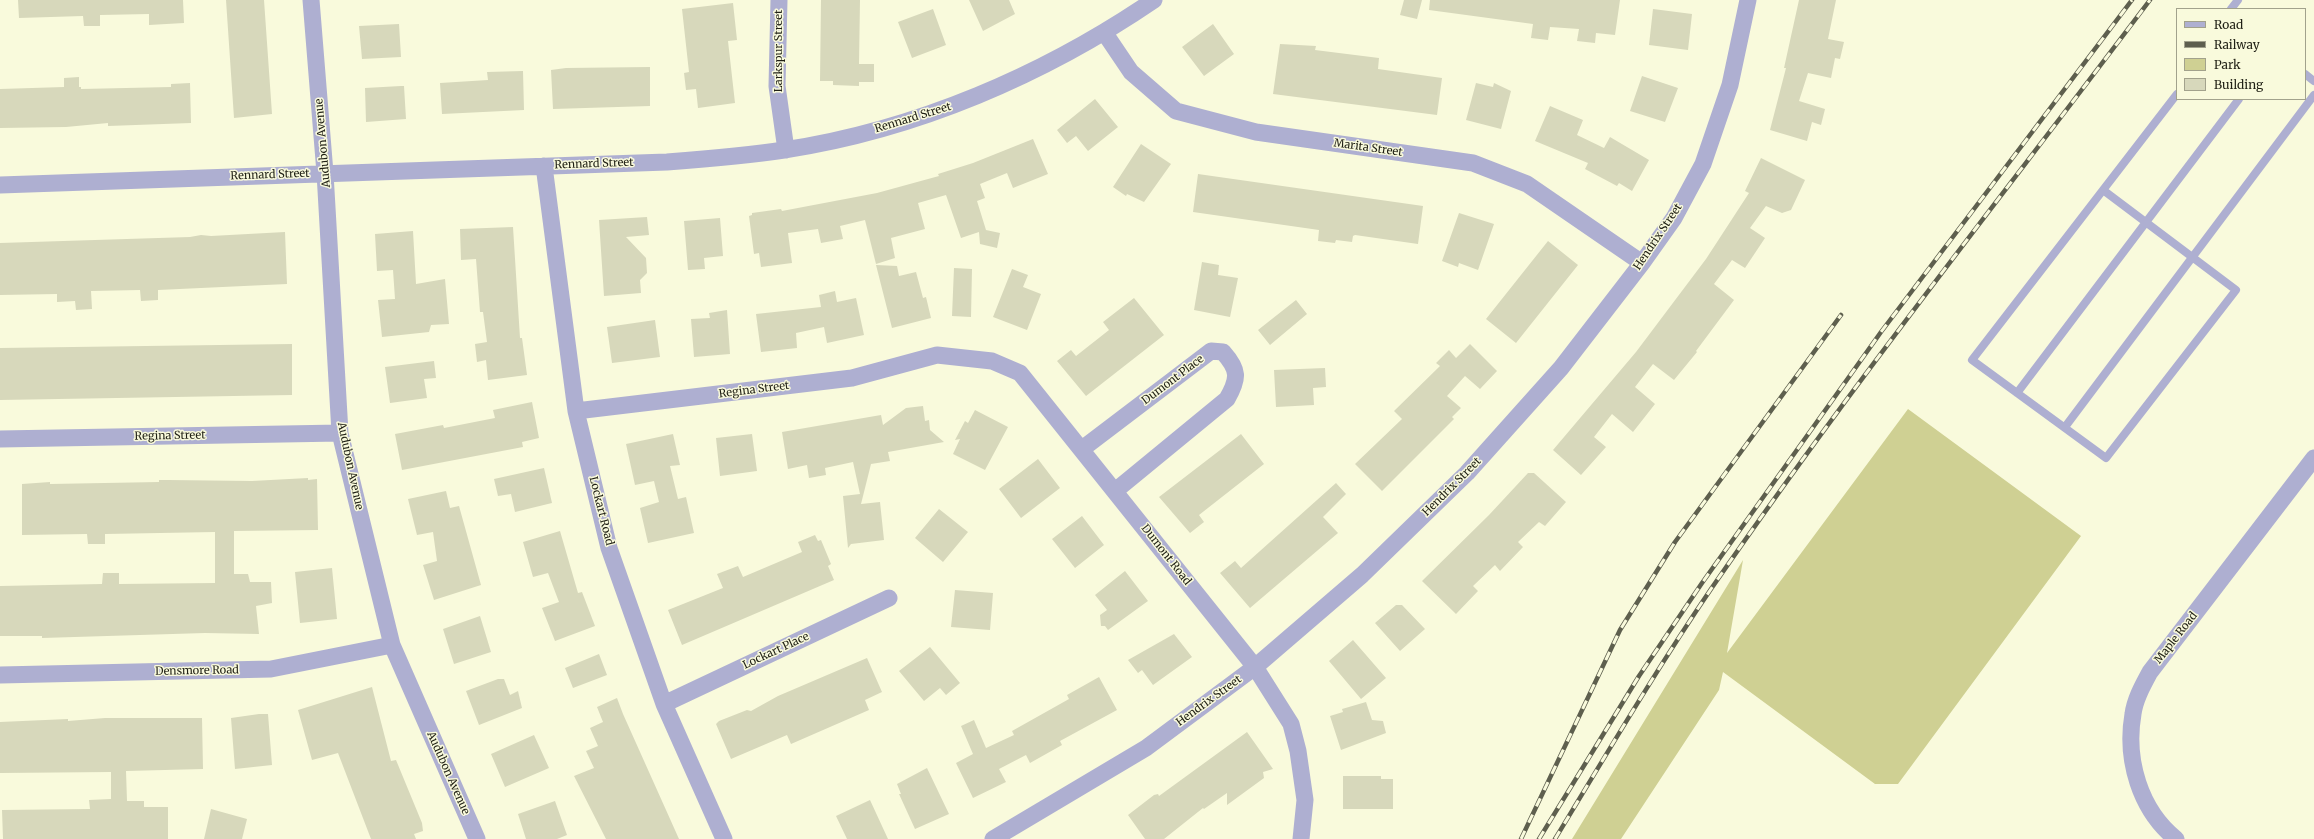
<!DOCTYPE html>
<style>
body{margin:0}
#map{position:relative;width:2314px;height:839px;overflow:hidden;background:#f9fadc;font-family:Merriweather,serif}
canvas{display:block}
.legend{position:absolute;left:2176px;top:8px;width:130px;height:92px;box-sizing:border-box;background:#f9fadc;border:1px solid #a2a28c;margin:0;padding:5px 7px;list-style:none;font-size:12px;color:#1f1f14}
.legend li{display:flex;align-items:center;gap:8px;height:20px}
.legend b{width:20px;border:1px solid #a2a28c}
</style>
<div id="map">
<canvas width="2314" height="839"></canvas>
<ul class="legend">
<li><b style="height:5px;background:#aeafd1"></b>Road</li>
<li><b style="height:5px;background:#5e5f4e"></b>Railway</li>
<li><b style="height:11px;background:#cfd093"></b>Park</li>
<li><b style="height:11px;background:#d7d8bb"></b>Building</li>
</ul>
</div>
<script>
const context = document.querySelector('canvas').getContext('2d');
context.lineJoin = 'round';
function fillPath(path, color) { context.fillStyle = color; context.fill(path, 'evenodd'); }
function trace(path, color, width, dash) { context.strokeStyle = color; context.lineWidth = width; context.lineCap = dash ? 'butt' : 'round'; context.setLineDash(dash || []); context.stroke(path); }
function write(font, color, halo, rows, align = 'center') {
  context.font = font + ' Merriweather,serif'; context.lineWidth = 3; context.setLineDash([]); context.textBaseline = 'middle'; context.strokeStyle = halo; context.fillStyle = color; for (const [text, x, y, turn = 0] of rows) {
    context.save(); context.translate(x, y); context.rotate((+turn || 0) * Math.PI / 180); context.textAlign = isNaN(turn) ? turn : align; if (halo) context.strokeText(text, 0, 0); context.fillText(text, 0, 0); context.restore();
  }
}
const green = new Path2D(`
 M 1908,409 L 2081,536 L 1898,784 L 1875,784 L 1723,672 L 1719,690 L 1621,839 L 1572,839 L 1743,560 L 1727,653 Z`);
const building = new Path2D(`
 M 18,0 L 183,0 L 184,23 L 149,25 L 149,14 L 100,15 L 100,26 L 84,26 L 83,16 L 19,18 Z
 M 226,0 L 264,0 L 272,114 L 234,118 Z
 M 821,0 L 860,0 L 859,64 L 874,64 L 874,82 L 859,82 L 859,86 L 833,85 L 833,81 L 820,81 Z
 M 969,0 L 1009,0 L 1015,14 L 983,31 Z
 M 1404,0 L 1422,0 L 1417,19 L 1400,15 Z
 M 1430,0 L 1620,0 L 1615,35 L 1596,33 L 1595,43 L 1577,41 L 1579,29 L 1550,27 L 1548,40 L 1531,38 L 1533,24 L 1429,10 Z
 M 1799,0 L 1836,0 L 1828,39 L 1844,42 L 1840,59 L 1835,58 L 1831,78 L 1808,73 L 1799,101 L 1825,109 L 1821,125 L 1812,122 L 1807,141 L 1770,130 L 1786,68 L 1784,68 Z
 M 733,3 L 737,40 L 728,41 L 735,103 L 698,108 L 696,89 L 686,90 L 684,73 L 689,72 L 682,9 Z
 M 933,9 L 946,45 L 912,58 L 898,22 Z
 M 1653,9 L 1692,14 L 1688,50 L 1649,45 Z
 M 399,24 L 401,57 L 362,59 L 359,26 Z
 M 1213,24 L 1234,54 L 1204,76 L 1182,47 Z
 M 1280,44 L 1316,46 L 1315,50 L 1379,58 L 1378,69 L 1442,78 L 1437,115 L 1273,94 Z
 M 650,67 L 650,106 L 553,109 L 551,70 L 566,68 Z
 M 523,71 L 524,110 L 442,114 L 440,83 L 488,80 L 487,72 Z
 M 1642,76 L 1678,88 L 1665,122 L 1630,111 Z
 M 79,77 L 79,87 L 81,87 L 81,89 L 171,87 L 171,84 L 190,83 L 191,123 L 108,126 L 108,123 L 66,127 L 0,128 L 0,89 L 64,87 L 64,78 Z
 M 1476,83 L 1493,87 L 1494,83 L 1511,91 L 1501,129 L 1466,120 Z
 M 401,86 L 404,86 L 406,119 L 366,122 L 365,88 Z
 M 1095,99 L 1118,127 L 1088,151 L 1076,136 L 1067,143 L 1057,130 Z
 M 1550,106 L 1583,120 L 1577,135 L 1604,148 L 1610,137 L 1649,160 L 1632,191 L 1619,183 L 1617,186 L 1585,169 L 1588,163 L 1535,141 Z
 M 1033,139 L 1048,174 L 1013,188 L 1007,173 L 980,184 L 985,198 L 977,201 L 986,230 L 1000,233 L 997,248 L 980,244 L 979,232 L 961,238 L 946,195 L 918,203 L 925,229 L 891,238 L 895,258 L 876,264 L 865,220 L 840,226 L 843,239 L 821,243 L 818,229 L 788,233 L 792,263 L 761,267 L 759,253 L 754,254 L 749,216 L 752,215 L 752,213 L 781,209 L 782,211 L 877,193 L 939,176 L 938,174 L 973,163 Z
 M 1141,144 L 1171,164 L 1144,202 L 1127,194 L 1126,196 L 1113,187 Z
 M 1761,158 L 1805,180 L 1791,210 L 1782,213 L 1766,206 L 1750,228 L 1765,238 L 1745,268 L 1732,260 L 1714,284 L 1734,300 L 1696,351 L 1697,352 L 1674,380 L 1653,364 L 1635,387 L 1655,404 L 1633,432 L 1612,414 L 1594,437 L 1606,447 L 1581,475 L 1553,450 L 1636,352 L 1706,259 L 1749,193 L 1745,191 Z
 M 1198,174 L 1423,206 L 1418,244 L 1355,235 L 1353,236 L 1352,242 L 1336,240 L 1335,243 L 1318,241 L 1319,230 L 1193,212 Z
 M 1459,213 L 1494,224 L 1478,270 L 1459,263 L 1458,267 L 1442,261 Z
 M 647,217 L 649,235 L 626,237 L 646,258 L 647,273 L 640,280 L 641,293 L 604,296 L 599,220 Z
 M 720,218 L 723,256 L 704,258 L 705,269 L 688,270 L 684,221 Z
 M 513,227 L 520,338 L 522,338 L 527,375 L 488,380 L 486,360 L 477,362 L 475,344 L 487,342 L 483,312 L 480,312 L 476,259 L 461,260 L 460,229 Z
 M 413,231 L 416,284 L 445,279 L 449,324 L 431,325 L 429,332 L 382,337 L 378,300 L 395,299 L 393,270 L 377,271 L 375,234 Z
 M 285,232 L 287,284 L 158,290 L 158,300 L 141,301 L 140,290 L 91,291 L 92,309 L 76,310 L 75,301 L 57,302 L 57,294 L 0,295 L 0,243 L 190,237 L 201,235 L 211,236 Z
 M 1548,241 L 1578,265 L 1516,343 L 1486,319 Z
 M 1202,262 L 1219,265 L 1218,275 L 1238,278 L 1230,317 L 1194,310 Z
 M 876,265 L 897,266 L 899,276 L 916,272 L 923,298 L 926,297 L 931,318 L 892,328 Z
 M 954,268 L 972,269 L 971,317 L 952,316 Z
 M 1012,269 L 1028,275 L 1023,287 L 1041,294 L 1027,330 L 993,317 Z
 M 835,291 L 837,302 L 856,298 L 864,335 L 827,343 L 824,327 L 796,333 L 797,348 L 761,352 L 756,314 L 821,307 L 819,295 Z
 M 1134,298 L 1164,335 L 1086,396 L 1057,361 L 1071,350 L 1076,356 L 1109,330 L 1103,322 Z
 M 1296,300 L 1307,314 L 1270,345 L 1258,330 Z
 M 727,310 L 730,354 L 694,357 L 691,319 L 710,318 L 709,313 Z
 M 655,320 L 660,357 L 612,363 L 607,327 Z
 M 292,344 L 292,395 L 0,400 L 0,348 Z
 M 1470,344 L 1497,371 L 1480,389 L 1465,376 L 1447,396 L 1461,408 L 1452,417 L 1454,419 L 1382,491 L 1355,464 L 1402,419 L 1394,411 L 1440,366 L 1436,363 L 1449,350 L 1456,358 Z
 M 434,361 L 436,378 L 424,379 L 427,398 L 390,403 L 385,367 Z
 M 1325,368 L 1326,387 L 1313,388 L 1314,405 L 1276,407 L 1274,370 Z
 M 532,402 L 539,438 L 522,442 L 523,447 L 402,470 L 395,434 L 443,425 L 444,428 L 495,418 L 493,410 Z
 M 923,406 L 925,421 L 929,420 L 930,430 L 944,442 L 888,452 L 890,461 L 871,464 L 861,504 L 880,502 L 884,540 L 851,544 L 848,548 L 843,496 L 860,494 L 853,462 L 825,468 L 826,475 L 809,478 L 807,465 L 788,469 L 782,432 L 881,415 L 883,425 L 906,408 Z
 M 975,410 L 1008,427 L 985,470 L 953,454 L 960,439 L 955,440 L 965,421 L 968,423 Z
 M 673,434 L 680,465 L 670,466 L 678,499 L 686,497 L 694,533 L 648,543 L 640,508 L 659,502 L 654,481 L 635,485 L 626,444 Z
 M 752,434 L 757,471 L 720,476 L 716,438 Z
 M 1241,434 L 1264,464 L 1199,515 L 1204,522 L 1190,533 L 1159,497 Z
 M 1038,459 L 1060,488 L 1021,518 L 999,489 Z
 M 544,468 L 552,503 L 515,512 L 511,494 L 498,496 L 494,479 Z
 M 1528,473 L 1534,473 L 1566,502 L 1545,526 L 1539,522 L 1518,542 L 1523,547 L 1500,571 L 1495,565 L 1473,586 L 1478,591 L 1456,614 L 1422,581 L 1489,515 Z
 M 308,478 L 308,480 L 317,479 L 318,530 L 234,531 L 234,574 L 248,574 L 250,582 L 271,582 L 272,603 L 256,606 L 259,634 L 205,633 L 42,638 L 42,636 L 0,636 L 0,586 L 102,584 L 103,573 L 119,573 L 119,584 L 215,583 L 215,532 L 105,534 L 105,544 L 88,544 L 87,534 L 22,535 L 22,484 L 50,482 L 50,484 L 159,482 L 159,480 L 168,480 L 252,481 Z
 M 1336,483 L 1346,494 L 1323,517 L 1338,533 L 1250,608 L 1220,573 L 1235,561 L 1241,568 Z
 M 446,491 L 450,508 L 459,506 L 481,585 L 434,600 L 423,565 L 437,561 L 433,532 L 417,535 L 408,499 Z
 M 939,509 L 968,532 L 943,562 L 915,538 Z
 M 1082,516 L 1104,545 L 1075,568 L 1052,539 Z
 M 560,531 L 578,593 L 582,592 L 595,626 L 555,641 L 542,608 L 559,602 L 548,573 L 533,577 L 523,542 Z
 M 815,535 L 818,541 L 821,540 L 831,564 L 828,566 L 834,580 L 682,645 L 668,610 L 723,588 L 717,574 L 738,566 L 743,577 L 802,552 L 798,542 Z
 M 332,568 L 337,619 L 300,623 L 295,572 Z
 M 1125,571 L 1148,601 L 1108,630 L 1105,626 L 1101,626 L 1100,615 L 1107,610 L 1095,595 Z
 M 955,590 L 993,593 L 990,630 L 951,627 Z
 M 1396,605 L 1402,605 L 1425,629 L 1400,651 L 1375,623 Z
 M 480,616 L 491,652 L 454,664 L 443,629 Z
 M 1174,634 L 1192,657 L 1153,685 L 1142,670 L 1138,673 L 1128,660 Z
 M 1353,640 L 1386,678 L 1361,699 L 1329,661 Z
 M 930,647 L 960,683 L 946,695 L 940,688 L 924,701 L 899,671 Z
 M 599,654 L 607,675 L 573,688 L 565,668 Z
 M 867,658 L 882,692 L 865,700 L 869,710 L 791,744 L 787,735 L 731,759 L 716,724 L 719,721 L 747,710 L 751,711 L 778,696 Z
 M 1099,677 L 1117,710 L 1060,741 L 1062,745 L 1030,763 L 1026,755 L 999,769 L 1006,782 L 973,798 L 956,763 L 973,754 L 961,726 L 974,720 L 986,748 L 1014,735 L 1012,731 L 1069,699 L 1067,695 Z
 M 498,679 L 504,679 L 510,695 L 518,691 L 522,708 L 479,725 L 466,691 Z
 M 372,687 L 391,761 L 396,760 L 422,823 L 423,831 L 414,834 L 416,839 L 371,839 L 338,753 L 312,760 L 298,710 Z
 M 617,698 L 623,714 L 679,839 L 606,839 L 574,776 L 594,768 L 586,751 L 598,746 L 590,728 L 603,722 L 597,707 Z
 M 1366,702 L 1372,720 L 1383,721 L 1386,733 L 1341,750 L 1330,716 L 1343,712 L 1342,709 Z
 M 259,714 L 268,714 L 272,765 L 235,769 L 231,718 Z
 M 105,718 L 202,718 L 203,769 L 126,771 L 127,801 L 144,801 L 144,807 L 168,807 L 168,839 L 3,839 L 2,810 L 90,809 L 89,800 L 111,799 L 111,772 L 0,773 L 0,722 L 68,719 L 68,721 Z
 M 1247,732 L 1273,769 L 1263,772 L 1264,778 L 1227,805 L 1227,793 L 1204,809 L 1203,808 L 1164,839 L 1145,839 L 1128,815 L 1154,795 L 1158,794 L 1159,796 Z
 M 534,735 L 549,768 L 505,787 L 491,754 Z
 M 927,768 L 949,814 L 915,829 L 899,794 L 901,794 L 897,784 Z
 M 1343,776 L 1381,776 L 1381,779 L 1393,779 L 1393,809 L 1343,809 Z
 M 870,800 L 888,839 L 847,839 L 836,816 Z
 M 555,801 L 567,835 L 557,839 L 526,839 L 518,814 Z
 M 211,809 L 247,819 L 242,839 L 204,839 Z`);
const lane = new Path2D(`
 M 2231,9 L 2238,0
 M 2305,74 L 2314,81
 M 2103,190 L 2236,290 L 2106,458 L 1972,360 L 2177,94
 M 2017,393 L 2239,99
 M 2065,427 L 2314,95`);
const street = new Path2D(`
 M 311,0 L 325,173 L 340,433 L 392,645 L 477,839
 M 779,0 L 777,86 L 786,150
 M 1104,32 L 1131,72 L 1176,111 L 1256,132 L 1473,163 L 1527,184 L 1642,263
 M 544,166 L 576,411 L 609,548 L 664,704 L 724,839
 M 0,185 L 667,162 C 706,159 745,156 784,150 C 916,130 1044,75 1154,0
 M 576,411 L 852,378 L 937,355 L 992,361 L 1020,373 L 1255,667 L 1291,724 L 1298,751 L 1305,800 L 1301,839
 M 0,439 L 340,433
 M 1082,449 L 1211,351 L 1223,352 C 1239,370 1239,378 1227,399 L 1115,491
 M 0,675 L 271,669 L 392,645
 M 664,704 L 889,598
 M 993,839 L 1146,748 L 1255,667 L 1362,575 L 1467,473 L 1561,368 L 1642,263 L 1674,218 L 1703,164 L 1730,85 L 1748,0
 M 2176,839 C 2140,810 2125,760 2133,714 C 2135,699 2143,685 2150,672 L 2314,458`);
const rail = new Path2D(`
 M 1521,839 L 1620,630 L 1675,542 L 1841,315
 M 1539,839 L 1639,676 L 1702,583 L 1881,332 L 2132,0
 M 1555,839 C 1606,755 1656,670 1711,589 C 1849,388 2003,195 2150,0`);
const streetNames = [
 ["Larkspur Street",779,51,-90],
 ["Rennard Street",913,118,-17],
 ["Audubon Avenue",323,143,-95],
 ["Marita Street",1368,148,8],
 ["Rennard Street",594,164,-2],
 ["Rennard Street",270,175,-2],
 ["Hendrix Street",1658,237,-56],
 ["Dumont Place",1173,380,-37],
 ["Regina Street",754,390,-7],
 ["Regina Street",170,436,-1],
 ["Audubon Avenue",350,466,78],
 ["Hendrix Street",1452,487,-45],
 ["Lockart Road",601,511,76],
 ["Dumont Road",1166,555,52],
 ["Maple Road",2176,638,-52],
 ["Lockart Place",776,651,-25],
 ["Densmore Road",197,671,-1],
 ["Hendrix Street",1209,701,-36],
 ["Audubon Avenue",448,773,66]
];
fillPath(green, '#cfd093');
fillPath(building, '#d7d8bb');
trace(lane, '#aeafd1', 8);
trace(street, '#aeafd1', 17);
trace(rail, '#5e5f4e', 4.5);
trace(rail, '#f9fadc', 3, [9]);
write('11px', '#1f1f14', '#f9fadc', streetNames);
</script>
